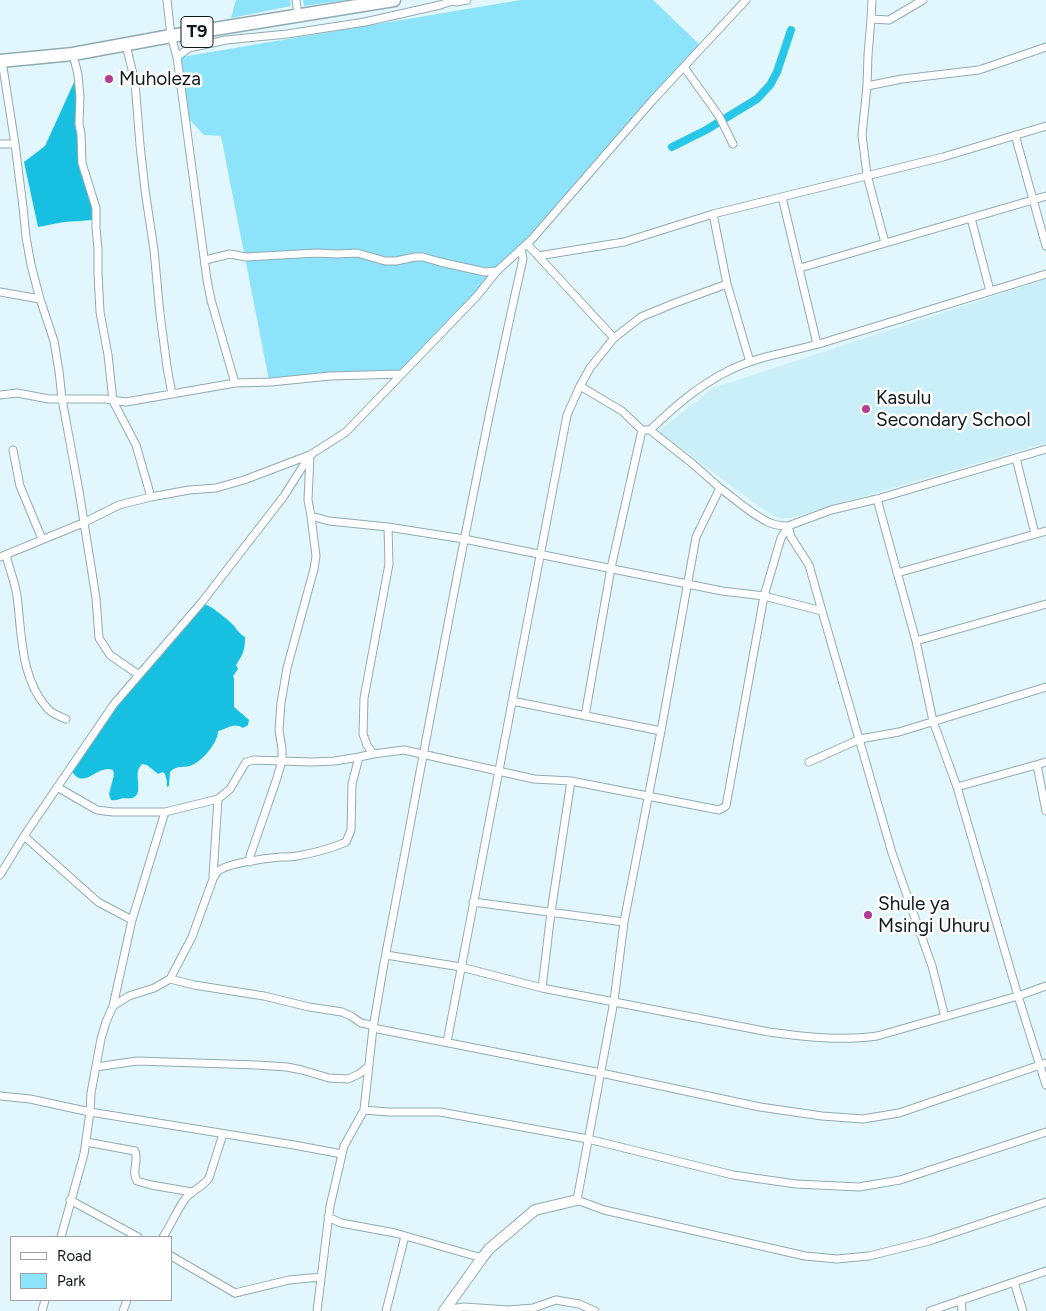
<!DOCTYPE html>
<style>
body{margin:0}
#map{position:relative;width:1046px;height:1311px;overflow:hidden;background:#e1f7fd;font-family:Figtree,sans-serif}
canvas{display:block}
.legend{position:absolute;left:10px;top:1236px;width:162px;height:65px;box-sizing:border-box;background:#fff;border:1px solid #9fa2a3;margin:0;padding:6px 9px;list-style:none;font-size:15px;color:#0e171a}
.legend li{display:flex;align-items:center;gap:10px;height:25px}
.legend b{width:25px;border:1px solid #9fa2a3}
</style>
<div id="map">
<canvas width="1046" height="1311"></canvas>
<ul class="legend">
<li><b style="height:6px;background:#fff"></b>Road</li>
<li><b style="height:14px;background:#8ce3fa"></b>Park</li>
</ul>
</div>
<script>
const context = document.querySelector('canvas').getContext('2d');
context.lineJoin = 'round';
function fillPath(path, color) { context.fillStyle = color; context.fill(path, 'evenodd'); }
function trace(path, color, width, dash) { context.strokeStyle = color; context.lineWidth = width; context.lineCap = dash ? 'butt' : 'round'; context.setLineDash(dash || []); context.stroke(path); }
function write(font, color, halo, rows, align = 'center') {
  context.font = font + ' Figtree,sans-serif'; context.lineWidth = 5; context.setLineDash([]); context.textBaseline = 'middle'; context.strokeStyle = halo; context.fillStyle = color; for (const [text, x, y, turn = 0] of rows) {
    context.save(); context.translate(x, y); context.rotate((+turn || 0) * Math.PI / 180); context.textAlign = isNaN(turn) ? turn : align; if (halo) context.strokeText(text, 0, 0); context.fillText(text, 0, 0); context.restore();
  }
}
const built = new Path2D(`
 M 1046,279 L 1046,443 L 811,512 L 791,518 L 780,518 L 773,516 L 742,494 L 659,431 L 713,388 Z`);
const green = new Path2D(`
 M 236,0 L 290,0 L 291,6 L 231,18 Z
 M 303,0 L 346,0 L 304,6 Z
 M 521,0 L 653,0 L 700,45 L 530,239 L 399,371 L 269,380 L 221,136 L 204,135 L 189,119 L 181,57 Z`);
const forest = new Path2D(`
 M 76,78 L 78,99 L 76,127 L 78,137 L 78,163 L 93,211 L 93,220 L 64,222 L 38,227 L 24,162 L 45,146 Z
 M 202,603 C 210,605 228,619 234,626 C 238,631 240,634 245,637 C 245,651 243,654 236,665 L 238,669 L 233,676 L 234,679 L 234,707 L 249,720 L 248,725 L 243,728 C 233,722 228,729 218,731 C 218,743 202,761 192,765 C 183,769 178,764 170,772 L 169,786 L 167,787 L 167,782 L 165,774 L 163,772 L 158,774 L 147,765 L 142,764 C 140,767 139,767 138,771 C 136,779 143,795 132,798 C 129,799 126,798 123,798 C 118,799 117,801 111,800 L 109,794 L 114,775 L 113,770 C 97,763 83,794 70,768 L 114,704 Z`);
const canal = new Path2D(`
 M 672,147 L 706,130 L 757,99 L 770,85 L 777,72 L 791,30`);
const street = new Path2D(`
 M 167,0 L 171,36 L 177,57 L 207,280 L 211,300 L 235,383 L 271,382 L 330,376 L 402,374
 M 296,0 L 298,15
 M 872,0 L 871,19 L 868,55 L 867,86 L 862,135 L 867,175 L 885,243
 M 871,19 L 889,20 L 923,0
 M 126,45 L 135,82 L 140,145 L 145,190 L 154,250 L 160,314 L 167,367 L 172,394
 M 73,54 L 78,75 L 80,97 L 79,124 L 81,134 L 82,163 L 96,208 L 96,228 L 98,249 L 98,273 L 100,312 L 108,355 L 113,401 L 136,445 L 151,497
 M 177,57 L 189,48 L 226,40 L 287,34 L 365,22 L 440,5 L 453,1 L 456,2 L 467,0
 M 2,61 L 15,144 L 23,207 L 26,237 L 31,265 L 40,299
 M 684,67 L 719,116 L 733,144
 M 867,86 L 902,79 L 979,70 L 1046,47
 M 1015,135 L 1046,246
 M 0,144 L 15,144
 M 782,197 L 817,344
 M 713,214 L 727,284 L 750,362
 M 971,218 L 990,291
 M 527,244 L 614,338
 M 538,256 L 624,242 L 713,214 L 943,157 L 1046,126
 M 205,260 L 230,254 L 246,257 L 317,253 L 337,254 L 357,253 L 385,261 L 396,261 L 415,257 L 423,257 L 440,262 L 485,272 L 497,271
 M 800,268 L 1046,196
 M 0,292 L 40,299 L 54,341 L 59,371 L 62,399 L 79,491 L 96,598 L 99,638 L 110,655 L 139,675
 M 580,386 L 622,411 L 642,430 L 650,430 L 693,464 L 720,488
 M 0,395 L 17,393 L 49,399 L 105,399 L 126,402 L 235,383
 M 650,430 C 674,407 698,386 728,371 C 757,356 791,352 822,343 C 896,320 971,297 1046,274
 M 13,450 L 20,486 L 42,539
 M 1016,458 L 1035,534
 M 877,499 L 916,641 L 933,721 L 957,787 L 1018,996 L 1046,1085
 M 311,516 L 329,521 L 388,527 L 464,539 L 722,591 L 764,596 L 822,611 L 892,853 L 932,966 L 945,1017
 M 6,555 C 9,568 15,582 17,596 C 22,634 20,677 47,708 C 52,714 59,716 66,719
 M 0,557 L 83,523 L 119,505 L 151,497 L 189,490 L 216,488 L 244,480 L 310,455 L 308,500 L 311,516 L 316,556 L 314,569 L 287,668 L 281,703 L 279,730 L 282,749 L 282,761 L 311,762 L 335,761 L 359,757
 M 897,573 L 1046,531
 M 822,611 L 809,565 L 791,537 L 788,526 C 781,526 774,525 768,522 C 751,514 735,499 720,488 L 696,537 L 661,731 L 624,922 L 614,1001 L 577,1200 L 604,1210 L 805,1256 L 837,1259 L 869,1256 L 929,1241 L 1046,1202
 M 916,641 L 1046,604
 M 512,701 L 661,731
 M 585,716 L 611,568 L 642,430
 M 373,754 L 367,745 L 363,734 L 364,698 L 389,564 L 388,527
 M 809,762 L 860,739 L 899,732 L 1046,687
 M 1037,765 L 1046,811
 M 57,787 L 97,810 L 113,812 L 165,812 L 218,799 L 230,789 L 246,762 L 254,760 L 282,761 L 276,781 L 250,856 L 250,862
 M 957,787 L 1046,762
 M 24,836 L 98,902 L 132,920
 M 0,875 L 24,836 L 114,704 L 202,602 L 284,496 L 310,455 L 346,432 L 477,296 L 497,271 L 532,239 L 652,101 L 746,0
 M 213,876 L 218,799
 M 473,902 L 624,922
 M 386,955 L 461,967 L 542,988 L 769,1032 C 805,1037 842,1041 877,1036 L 1018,996 L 1046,986
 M 170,979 L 194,985 L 264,996 L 309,1007 L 342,1012 L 351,1016 L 361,1023 L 371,1025 L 374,1022
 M 542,988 L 551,912 L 571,781
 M 113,1006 L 132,920 L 165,812
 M 373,1028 L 601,1073 L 760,1107 L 822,1116 L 863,1119 L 899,1113 L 1046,1063
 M 447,1042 L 567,415 L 580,386 L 590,368 L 614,338 L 641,317 L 675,303 L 727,284
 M 96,1067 L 137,1061 L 257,1065 L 287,1067 L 302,1070 L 329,1078 L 348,1079 L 359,1074 L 368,1067
 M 0,1096 L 30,1099 L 90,1112 L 294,1145 L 342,1154
 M 364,1110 L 388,1112 L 440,1112 L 588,1139 L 733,1175 L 796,1184 L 859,1187 L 900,1180 L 1046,1132
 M 86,1142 L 135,1151 C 139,1161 131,1172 137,1181 L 151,1185 L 192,1192
 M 70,1200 L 138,1237
 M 328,1217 L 341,1223 L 395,1233 L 482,1258
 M 61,1237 L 84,1154 L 90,1112 L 91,1093 L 101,1039 L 106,1022 L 113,1006 L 129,996 L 154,988 L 170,979 L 192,937 L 213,879 C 214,877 216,873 217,872 C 226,863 268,858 281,857 C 287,857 292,857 297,856 C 314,853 330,849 346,842 L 351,830 L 352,784 L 359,757 L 373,754 L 404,750 L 534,779 L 571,781 L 719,810 L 726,806 L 764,596 L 781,538 L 788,526 L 831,510 L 877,499 L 1046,449
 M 163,1237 C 171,1225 177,1210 185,1199 C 192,1190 203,1187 209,1178 L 223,1134
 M 171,1256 L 235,1293 L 289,1280 L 321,1277
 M 1014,1282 L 1023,1311
 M 961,1300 L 962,1311
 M 444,1310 L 464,1307 L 508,1310 L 533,1308 L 556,1300 L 579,1304 L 595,1311
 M 42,1311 L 45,1300
 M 123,1311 L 127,1300
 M 317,1311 L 330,1206 L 344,1146 L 364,1110 L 373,1028 L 383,969 C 428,732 470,494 523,259 L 521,249
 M 386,1311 L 405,1236
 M 930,1311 L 1046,1271`);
const secondary = new Path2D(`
 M 444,1311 L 482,1258 L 489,1249 L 535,1210 L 577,1200`);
const highway = new Path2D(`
 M 0,61 L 73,54 L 171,36 L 394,0`);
const markers = [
 [109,79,5,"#b33d93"],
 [866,409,5,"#b33d93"],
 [868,915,5,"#b33d93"]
];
const shields = [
 [197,32,32]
];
const shieldNames = [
 ["T9",197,32]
];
const poiNames = [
 ["Muholeza",119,79],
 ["Kasulu",876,398],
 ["Secondary School",876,420],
 ["Shule ya",878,904],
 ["Msingi Uhuru",878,926]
];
fillPath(built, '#cbeff9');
fillPath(green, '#8ce3fa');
fillPath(forest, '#17bfe0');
trace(canal, '#29c7e7', 8);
trace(street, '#91abb2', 9);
trace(secondary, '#91abb2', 12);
trace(highway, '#91abb2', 15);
trace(street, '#fff', 7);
trace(secondary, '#fff', 10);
trace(highway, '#fff', 12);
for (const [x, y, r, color] of markers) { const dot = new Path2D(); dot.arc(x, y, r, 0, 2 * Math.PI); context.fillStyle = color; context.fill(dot); trace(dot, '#fff', 2); }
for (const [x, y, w] of shields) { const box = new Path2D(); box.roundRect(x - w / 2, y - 15.5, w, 31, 4); context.fillStyle = '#fff'; context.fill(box); trace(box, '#0e171a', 1); }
write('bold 18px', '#0e171a', null, shieldNames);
write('19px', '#0e171a', '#fff', poiNames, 'left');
</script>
